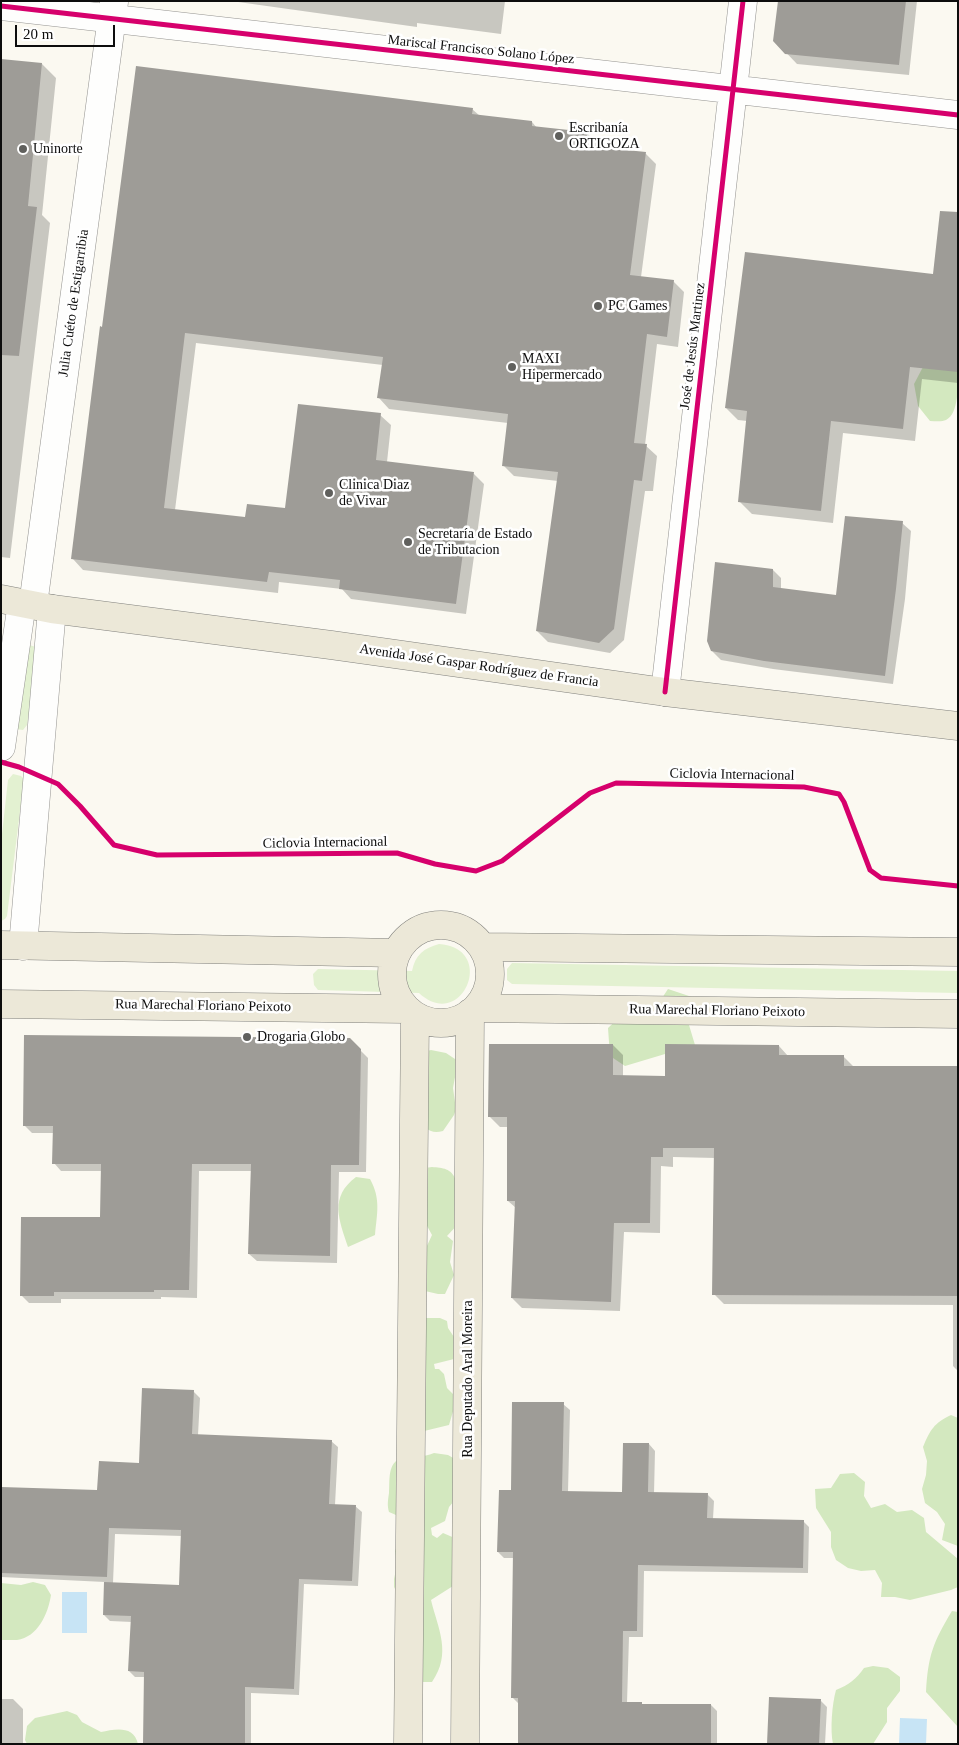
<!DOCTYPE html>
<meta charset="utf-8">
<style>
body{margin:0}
#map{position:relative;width:959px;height:1745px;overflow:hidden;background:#fbf9f1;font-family:Georgia,serif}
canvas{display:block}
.frame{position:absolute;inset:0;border:2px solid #0d0d0d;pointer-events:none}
.scale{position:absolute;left:15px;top:25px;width:100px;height:22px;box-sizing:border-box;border:2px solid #0d0d0d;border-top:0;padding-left:6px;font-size:15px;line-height:18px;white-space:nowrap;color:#0d0d0d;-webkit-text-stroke:4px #fff;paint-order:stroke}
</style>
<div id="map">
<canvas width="959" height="1745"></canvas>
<div class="frame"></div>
<div class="scale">20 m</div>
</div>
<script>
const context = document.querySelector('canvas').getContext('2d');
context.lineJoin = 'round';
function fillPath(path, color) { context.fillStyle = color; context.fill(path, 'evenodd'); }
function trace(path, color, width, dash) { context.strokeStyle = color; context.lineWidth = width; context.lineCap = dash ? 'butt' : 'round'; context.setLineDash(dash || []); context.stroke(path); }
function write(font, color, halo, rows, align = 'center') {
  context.font = font + ' Georgia,serif'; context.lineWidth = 5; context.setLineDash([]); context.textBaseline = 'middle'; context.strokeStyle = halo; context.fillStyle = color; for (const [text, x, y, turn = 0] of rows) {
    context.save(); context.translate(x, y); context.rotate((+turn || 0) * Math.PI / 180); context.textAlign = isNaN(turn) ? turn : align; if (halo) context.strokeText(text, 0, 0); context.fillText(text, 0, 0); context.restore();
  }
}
const green = new Path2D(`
 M 29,645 L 36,647 L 39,651 L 27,725 L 23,730 L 15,729 Z
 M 13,774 L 21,776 L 24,779 L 7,916 L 5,919 L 1,921 L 1,843 L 8,780 Z
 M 439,944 C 498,948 462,1033 419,993 L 318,990 L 314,985 L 313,974 L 318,969 L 412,971 C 415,955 424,948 439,944 Z
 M 512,963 L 957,971 L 958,993 L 512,984 L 507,980 L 507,969 Z`);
const forest = new Path2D(`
 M 925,363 L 958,370 C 958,385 959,414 946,420 C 942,422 935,421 930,421 L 918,406 L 914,384 Z
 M 668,989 L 692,997 L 696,1011 L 689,1025 L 695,1045 L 625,1066 L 610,1056 L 608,1028 L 627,1010 L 654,1010 Z
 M 431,1050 L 446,1053 L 458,1061 L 453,1088 L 456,1109 L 454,1115 L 443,1131 C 435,1133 431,1132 424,1127 L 424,1052 Z
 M 432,1167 C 443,1168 451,1168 456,1180 L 460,1222 L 447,1236 L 453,1241 L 450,1262 L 454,1275 L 445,1294 L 438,1294 L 425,1291 L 426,1248 L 432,1235 L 426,1224 L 425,1168 Z
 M 356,1177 L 370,1179 C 381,1199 377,1213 375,1235 L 348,1247 C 339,1220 329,1197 356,1177 Z
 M 426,1318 L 440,1318 L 447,1321 L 448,1328 L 456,1340 L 454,1359 L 434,1364 L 435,1369 L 439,1369 L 444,1374 L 447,1388 L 457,1398 L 449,1425 L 420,1432 Z
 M 951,1415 L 958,1418 L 958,1546 L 942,1540 L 945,1524 L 937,1512 L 925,1503 L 922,1489 L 926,1475 L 927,1461 L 923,1447 C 930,1430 934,1423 951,1415 Z
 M 434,1453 L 448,1455 L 455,1459 L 454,1501 L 449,1507 L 445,1521 L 431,1528 L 432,1535 L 437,1538 L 443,1533 L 457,1539 L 453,1586 L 431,1600 C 438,1629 452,1653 432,1682 L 423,1682 L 415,1677 L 397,1593 L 394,1587 L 394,1579 L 397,1565 L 395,1551 L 401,1537 L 402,1515 L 396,1515 L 389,1512 C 387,1505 388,1500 389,1493 C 390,1481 387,1462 402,1458 C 413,1455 423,1458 434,1453 Z
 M 854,1473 L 865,1482 L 864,1496 L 871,1508 L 885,1504 L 897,1512 L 912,1510 L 924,1518 L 926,1532 L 958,1559 L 958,1587 L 951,1590 L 910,1600 L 895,1597 L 881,1597 L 882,1583 L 875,1570 L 861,1571 L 848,1568 L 836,1560 L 831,1547 L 831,1532 L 816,1508 L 815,1489 L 831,1488 L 840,1474 Z
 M 33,1582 L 45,1585 L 51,1595 C 48,1614 38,1637 17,1640 C 12,1640 6,1640 1,1640 L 1,1583 L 21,1585 Z
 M 952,1611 L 958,1612 L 958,1727 L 926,1692 C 928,1656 933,1642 952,1611 Z
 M 873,1666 L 888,1668 L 900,1677 L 900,1691 L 887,1708 L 887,1722 L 873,1744 L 833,1744 C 830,1730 832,1704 836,1690 C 849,1685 856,1679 864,1668 Z
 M 67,1711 L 77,1715 L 82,1722 L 101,1732 C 115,1729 134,1725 138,1744 L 27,1744 L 25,1740 L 27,1726 L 35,1718 Z`);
const water = new Path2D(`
 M 62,1592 L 87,1592 L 87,1633 L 62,1633 Z
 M 900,1718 L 927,1719 L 926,1744 L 899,1744 Z`);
const shadow = new Path2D(`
 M 231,1 L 505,1 L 501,34 L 417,23 L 417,27 Z
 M 779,1 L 917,1 L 909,75 L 797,64 L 775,41 Z
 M 1,61 L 42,64 L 56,78 L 42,215 L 50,223 L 10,558 L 1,557 Z
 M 472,109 L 480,116 L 532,122 L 537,128 L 587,133 L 598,144 L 597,149 L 646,154 L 656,164 L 641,277 L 673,281 L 684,292 L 678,347 L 657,344 L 645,445 L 657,456 L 653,491 L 645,491 L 624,640 L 610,653 L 548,642 L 537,631 L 558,481 L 514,476 L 503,465 L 508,423 L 389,409 L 379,398 L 383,365 L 196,343 L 175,510 L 246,518 L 286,510 L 380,415 L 391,425 L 387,462 L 474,474 L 484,484 L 466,614 L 351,599 L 342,589 L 279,582 L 278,593 L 83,570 L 73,559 L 101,328 Z
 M 958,215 L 958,383 L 922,379 L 915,441 L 843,433 L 833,523 L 752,514 L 739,501 L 747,421 L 738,420 L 726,408 L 934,276 Z
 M 902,523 L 911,531 L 905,599 L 893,684 L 773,669 L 721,660 L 712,651 L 773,570 L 781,578 L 781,590 L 837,597 Z
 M 349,1039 L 368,1058 L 366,1172 L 339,1172 L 337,1263 L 257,1261 L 249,1254 L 252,1171 L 199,1171 L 197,1298 L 161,1297 L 161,1299 L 61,1299 L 61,1303 L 29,1303 L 21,1295 L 101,1219 L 102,1171 L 61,1171 L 54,1163 L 54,1133 L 32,1133 L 24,1125 Z
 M 613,1045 L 623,1055 L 623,1077 L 666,1077 L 779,1046 L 788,1056 L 843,1056 L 854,1067 L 958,1067 L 958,1371 L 953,1366 L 953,1305 L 724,1304 L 714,1294 L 715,1158 L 673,1157 L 673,1167 L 661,1166 L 660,1233 L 624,1232 L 620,1311 L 522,1308 L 512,1298 L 516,1208 L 508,1201 L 508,1127 L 500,1127 L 489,1116 Z
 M 193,1391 L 200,1398 L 198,1435 L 331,1441 L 338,1447 L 335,1505 L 355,1506 L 362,1512 L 358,1586 L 304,1584 L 299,1695 L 251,1693 L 251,1744 L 144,1744 L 145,1677 L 135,1677 L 129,1671 L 132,1622 L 110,1621 L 104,1615 L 105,1582 L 1,1577 L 1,1488 L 98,1492 L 140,1464 ZM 115,1534 L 182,1536 L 181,1587 L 113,1583 Z
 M 563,1404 L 570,1410 L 568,1492 L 624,1493 L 649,1444 L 655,1451 L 654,1494 L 707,1494 L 714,1501 L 713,1519 L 803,1521 L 809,1527 L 808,1573 L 644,1571 L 643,1637 L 629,1637 L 627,1703 L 641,1703 L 643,1705 L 711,1705 L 717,1711 L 717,1744 L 519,1744 L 519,1704 L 512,1697 L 514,1558 L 504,1558 L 498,1552 L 512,1491 Z
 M 1,1699 L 13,1699 L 23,1709 L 23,1744 L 1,1744 Z
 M 821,1701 L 827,1707 L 825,1744 L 768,1744 Z`);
const building = new Path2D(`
 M 778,1 L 906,1 L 899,65 L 785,54 L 773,41 Z
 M 1,59 L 42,63 L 28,206 L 37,207 L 19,356 L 1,355 Z
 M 136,66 L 473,108 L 472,114 L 532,121 L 532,126 L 587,132 L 586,146 L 646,152 L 630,275 L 674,280 L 667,337 L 647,334 L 634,443 L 647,444 L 642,481 L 634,480 L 614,629 L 599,643 L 536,631 L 558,472 L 502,466 L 508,414 L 377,398 L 383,357 L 185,333 L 164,508 L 245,517 L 247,504 L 285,508 L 298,404 L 381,413 L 376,460 L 474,472 L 456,604 L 339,589 L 340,580 L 269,572 L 267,582 L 71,559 L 100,326 L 102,327 Z
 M 940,211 L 958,212 L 958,372 L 910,367 L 903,429 L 831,421 L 821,511 L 738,502 L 747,411 L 725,408 L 745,252 L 933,274 Z
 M 845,516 L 903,521 L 896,589 L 885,676 L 764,661 L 711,651 L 707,641 L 715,562 L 773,569 L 773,587 L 836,595 Z
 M 24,1035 L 350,1038 L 361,1049 L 359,1165 L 331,1165 L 330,1256 L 248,1254 L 251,1164 L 192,1164 L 189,1290 L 154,1290 L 154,1292 L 54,1292 L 54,1296 L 20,1296 L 21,1217 L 100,1217 L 101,1164 L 52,1164 L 53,1126 L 23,1126 Z
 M 489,1044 L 613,1044 L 613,1075 L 665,1076 L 665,1044 L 779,1045 L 779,1055 L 844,1055 L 844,1066 L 958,1066 L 958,1296 L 712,1295 L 714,1148 L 663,1148 L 663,1157 L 651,1157 L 650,1223 L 614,1223 L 611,1302 L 511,1298 L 515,1201 L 507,1201 L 507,1117 L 488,1117 Z
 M 142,1388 L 194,1390 L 192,1434 L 332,1440 L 329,1504 L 356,1505 L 352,1581 L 299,1579 L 294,1689 L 245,1687 L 245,1744 L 143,1744 L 144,1672 L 128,1671 L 131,1616 L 103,1615 L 104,1582 L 179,1585 L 181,1530 L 109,1528 L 107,1577 L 1,1573 L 1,1487 L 97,1490 L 99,1461 L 139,1463 Z
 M 512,1402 L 564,1402 L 562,1491 L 622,1492 L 623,1443 L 649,1443 L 648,1492 L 708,1493 L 707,1518 L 804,1520 L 803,1568 L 638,1565 L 637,1631 L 623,1631 L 622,1702 L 642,1702 L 642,1704 L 711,1704 L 711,1744 L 518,1744 L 518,1698 L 511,1698 L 513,1552 L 497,1552 L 499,1490 L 511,1490 Z
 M 769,1697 L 821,1699 L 819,1744 L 767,1744 Z`);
const minor = new Path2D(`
 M 1,6 L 958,115
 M 33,605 L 114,2
 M 665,692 L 743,1
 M 1,747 L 22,603
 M 23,946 L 52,609`);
const major = new Path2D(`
 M 1,599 L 52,609 L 331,645 L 665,692 L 958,726
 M392 974a49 49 0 1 1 98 0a49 49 0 1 1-98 0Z
 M 1,945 L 396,953
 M 482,947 L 958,952
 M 1,1004 L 405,1009
 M 477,1008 L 958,1014
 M 408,1744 L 415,1016
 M 465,1744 L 470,1013`);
const cycleway = new Path2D(`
 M 1,6 L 958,115
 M 665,692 L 743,1
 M 1,762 L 19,767 L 58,784 L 80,806 L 114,845 L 157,855 L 397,853 L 435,864 L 476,871 L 502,861 L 590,793 L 616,783 L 804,787 L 839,794 L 844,802 L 870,870 L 881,878 L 958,886`);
const markers = [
 [559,136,5,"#60605d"],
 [23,149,5,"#60605d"],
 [598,306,5,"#60605d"],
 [512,367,5,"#60605d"],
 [329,493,5,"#60605d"],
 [408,542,5,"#60605d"],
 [247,1037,5,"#60605d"]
];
const streetNames = [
 ["Mariscal Francisco Solano López",481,50,6],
 ["Julia Cuéto de Estigarribia",74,303,-82],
 ["José de Jesús Martinez",693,346,-83],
 ["Avenida José Gaspar Rodríguez de Francia",479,666,8],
 ["Ciclovia Internacional",732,775,1],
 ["Ciclovia Internacional",325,843,-1],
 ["Rua Marechal Floriano Peixoto",203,1006,1],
 ["Rua Marechal Floriano Peixoto",717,1011,1],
 ["Rua Deputado Aral Moreira",468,1379,-90]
];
const poiNames = [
 ["Escribanía",569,128],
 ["ORTIGOZA",569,144],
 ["Uninorte",33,149],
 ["PC Games",608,306],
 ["MAXI",522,359],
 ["Hipermercado",522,375],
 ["Clinica Diaz",339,485],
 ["de Vivar",339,501],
 ["Secretaría de Estado",418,534],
 ["de Tributacion",418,550],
 ["Drogaria Globo",257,1037]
];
fillPath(green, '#e3f1d1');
fillPath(forest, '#d3e8bf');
fillPath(water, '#c7e4f5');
fillPath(shadow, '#0003');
fillPath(building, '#9e9c97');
trace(minor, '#949390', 29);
trace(major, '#81817d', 29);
trace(minor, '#fefefd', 28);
trace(major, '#ece8d8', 28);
trace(cycleway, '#d6006c', 5);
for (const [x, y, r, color] of markers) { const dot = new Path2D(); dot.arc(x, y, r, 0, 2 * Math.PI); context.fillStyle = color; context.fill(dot); trace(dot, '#fff', 2); }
write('14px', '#0d0d0d', '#fff', streetNames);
write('14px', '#0d0d0d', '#fff', poiNames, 'left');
</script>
